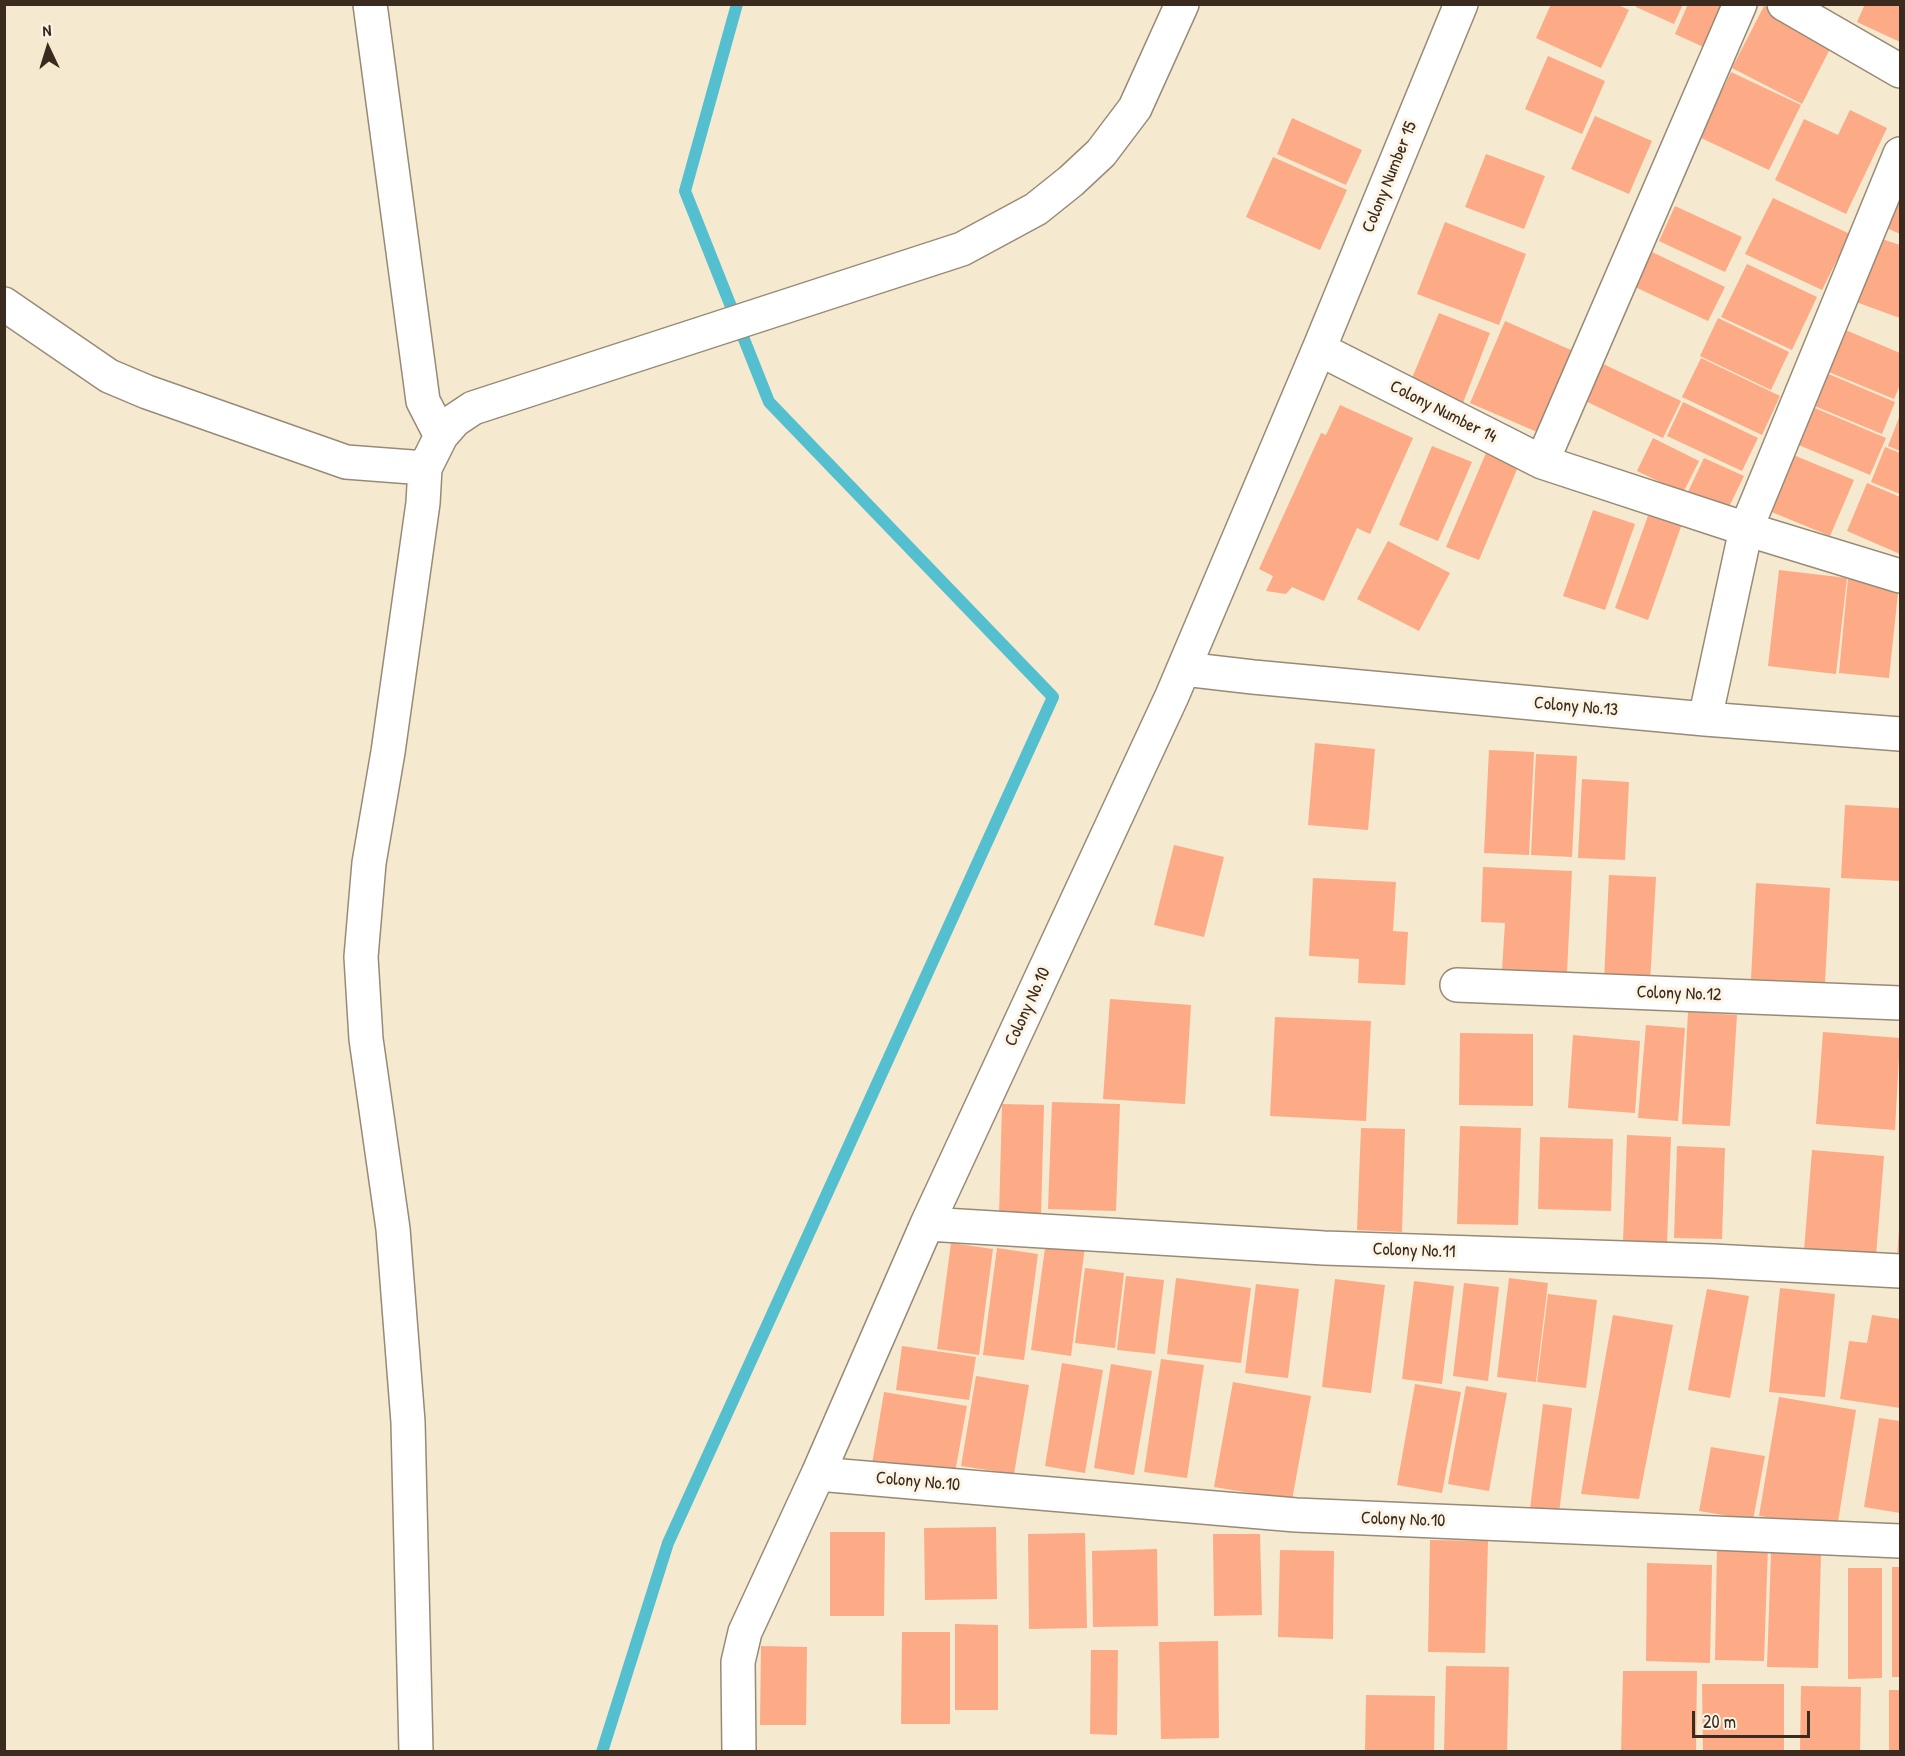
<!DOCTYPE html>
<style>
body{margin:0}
#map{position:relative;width:1905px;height:1756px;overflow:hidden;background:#f5e9cf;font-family:"Patrick Hand",sans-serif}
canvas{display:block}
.frame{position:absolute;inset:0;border:6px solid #3b2a1e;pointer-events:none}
.north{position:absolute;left:18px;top:18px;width:60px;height:60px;-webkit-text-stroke:4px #fcf5e5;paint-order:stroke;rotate:356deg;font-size:16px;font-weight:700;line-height:24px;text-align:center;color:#3b2a1e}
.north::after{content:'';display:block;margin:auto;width:21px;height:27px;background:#3b2a1e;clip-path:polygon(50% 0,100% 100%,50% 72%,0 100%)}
.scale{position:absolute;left:1692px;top:1711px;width:118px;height:27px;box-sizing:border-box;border:3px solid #3b2a1e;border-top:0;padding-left:8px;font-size:18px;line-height:21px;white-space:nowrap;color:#3b2a1e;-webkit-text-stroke:4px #fcf5e5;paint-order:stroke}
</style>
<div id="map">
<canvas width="1905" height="1756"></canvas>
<div class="frame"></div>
<div class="north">N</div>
<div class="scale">20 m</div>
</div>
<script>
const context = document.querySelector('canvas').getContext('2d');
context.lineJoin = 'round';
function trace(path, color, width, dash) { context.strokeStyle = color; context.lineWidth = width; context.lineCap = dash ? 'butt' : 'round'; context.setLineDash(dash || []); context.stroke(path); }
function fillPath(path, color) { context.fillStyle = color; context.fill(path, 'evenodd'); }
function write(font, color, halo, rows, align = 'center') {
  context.font = font + ' "Patrick Hand",sans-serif'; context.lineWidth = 6; context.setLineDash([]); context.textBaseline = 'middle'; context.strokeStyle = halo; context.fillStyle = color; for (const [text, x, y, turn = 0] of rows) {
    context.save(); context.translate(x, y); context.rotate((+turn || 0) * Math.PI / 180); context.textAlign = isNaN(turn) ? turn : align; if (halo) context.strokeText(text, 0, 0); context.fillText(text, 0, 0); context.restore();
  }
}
const stream = new Path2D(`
 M 602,1752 L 668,1543 L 1053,697 L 769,402 L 685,191 L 737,4`);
const building = new Path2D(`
 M 1551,4 L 1616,4 L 1629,10 L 1601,68 L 1536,38 Z
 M 1637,4 L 1683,4 L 1674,24 L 1636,7 Z
 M 1688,4 L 1734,4 L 1712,51 L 1675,34 Z
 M 1865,4 L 1900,4 L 1900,42 L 1857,22 Z
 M 1764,6 L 1834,41 L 1802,104 L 1732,68 Z
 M 1548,56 L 1605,81 L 1582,134 L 1525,109 Z
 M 1731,72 L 1801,105 L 1769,170 L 1699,137 Z
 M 1850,110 L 1887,128 L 1846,214 L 1775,180 L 1804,119 L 1838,135 Z
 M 1595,116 L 1652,141 L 1629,194 L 1571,169 Z
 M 1292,118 L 1362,150 L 1346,185 L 1277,154 Z
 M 1486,154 L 1545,176 L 1524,229 L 1465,207 Z
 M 1273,157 L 1347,190 L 1320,250 L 1246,217 Z
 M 1900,177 L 1900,234 L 1880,225 Z
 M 1773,198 L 1850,234 L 1822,290 L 1745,254 Z
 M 1675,206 L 1742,237 L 1725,272 L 1659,241 Z
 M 1445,222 L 1526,254 L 1499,325 L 1417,294 Z
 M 1879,238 L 1900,245 L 1900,318 L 1856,302 Z
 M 1652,252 L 1725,287 L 1708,321 L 1635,287 Z
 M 1747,264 L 1817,297 L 1792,350 L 1721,317 Z
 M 1439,313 L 1490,333 L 1463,403 L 1410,383 Z
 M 1718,318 L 1789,352 L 1771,390 L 1700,356 Z
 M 1505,321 L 1580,354 L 1544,435 L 1470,403 Z
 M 1836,326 L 1900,353 L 1900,385 L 1894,399 L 1819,368 Z
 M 1701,358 L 1780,396 L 1762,435 L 1682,397 Z
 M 1597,361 L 1681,401 L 1663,438 L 1579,398 Z
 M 1819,370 L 1895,402 L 1882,434 L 1805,402 Z
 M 1683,402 L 1758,438 L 1742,471 L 1667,436 Z
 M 1340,405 L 1413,438 L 1370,534 L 1357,528 L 1324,601 L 1292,587 L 1286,594 L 1266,591 L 1273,576 L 1259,569 L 1321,433 L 1326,435 Z
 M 1810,406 L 1886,438 L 1870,475 L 1794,443 Z
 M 1900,415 L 1900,451 L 1888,446 Z
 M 1653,438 L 1699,461 L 1683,493 L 1637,471 Z
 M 1432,446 L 1472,462 L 1438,541 L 1399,525 Z
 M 1885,447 L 1900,453 L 1900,494 L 1871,482 Z
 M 1786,452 L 1854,480 L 1830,536 L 1762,508 Z
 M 1486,453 L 1518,467 L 1479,560 L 1446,547 Z
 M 1704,458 L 1744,476 L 1726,513 L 1687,494 Z
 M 1867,483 L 1900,497 L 1900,554 L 1847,531 Z
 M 1593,510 L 1635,524 L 1605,610 L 1563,596 Z
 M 1650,510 L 1683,521 L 1648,620 L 1615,608 Z
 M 1388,541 L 1450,573 L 1419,631 L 1357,599 Z
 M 1779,570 L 1847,578 L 1836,674 L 1768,666 Z
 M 1848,578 L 1899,583 L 1889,678 L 1839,673 Z
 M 1315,743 L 1375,749 L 1368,830 L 1308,825 Z
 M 1489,750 L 1534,752 L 1529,855 L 1484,853 Z
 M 1536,754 L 1577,756 L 1572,857 L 1531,855 Z
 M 1582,779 L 1629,782 L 1625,860 L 1578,858 Z
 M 1845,805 L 1900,808 L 1900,881 L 1841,878 Z
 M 1174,845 L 1224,857 L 1204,937 L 1154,925 Z
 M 1483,867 L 1572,871 L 1567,973 L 1502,970 L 1505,923 L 1481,922 Z
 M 1609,875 L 1656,877 L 1650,983 L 1604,981 Z
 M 1313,878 L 1396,882 L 1393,931 L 1408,932 L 1405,985 L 1358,983 L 1359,959 L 1309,956 Z
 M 1756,883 L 1830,888 L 1825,983 L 1751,979 Z
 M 1110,999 L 1191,1005 L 1185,1104 L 1103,1099 Z
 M 1688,1012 L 1737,1015 L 1730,1126 L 1682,1124 Z
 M 1275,1017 L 1371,1021 L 1366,1121 L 1270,1116 Z
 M 1646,1025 L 1685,1028 L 1678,1121 L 1638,1118 Z
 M 1823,1032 L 1900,1038 L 1895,1130 L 1816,1124 Z
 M 1460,1033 L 1533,1034 L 1533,1106 L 1459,1105 Z
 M 1573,1035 L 1640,1041 L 1635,1113 L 1568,1108 Z
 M 1052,1102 L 1120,1104 L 1116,1211 L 1048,1209 Z
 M 1002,1104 L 1044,1105 L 1041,1217 L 999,1216 Z
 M 1460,1126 L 1521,1128 L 1518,1225 L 1457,1224 Z
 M 1361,1128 L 1405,1129 L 1402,1232 L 1357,1230 Z
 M 1627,1135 L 1671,1137 L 1667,1244 L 1623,1242 Z
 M 1540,1137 L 1613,1139 L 1611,1211 L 1538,1209 Z
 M 1677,1146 L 1725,1148 L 1722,1239 L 1674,1238 Z
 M 1812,1150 L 1884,1156 L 1876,1256 L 1804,1251 Z
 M 1899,1229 L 1900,1229 L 1900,1258 L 1897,1258 Z
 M 1046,1241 L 1085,1246 L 1071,1356 L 1031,1350 Z
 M 951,1243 L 993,1249 L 979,1355 L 937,1349 Z
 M 997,1248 L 1038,1254 L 1024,1360 L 983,1355 Z
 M 1085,1268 L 1124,1273 L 1115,1348 L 1075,1343 Z
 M 1126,1276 L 1164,1280 L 1155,1354 L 1117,1350 Z
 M 1176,1278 L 1251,1288 L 1241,1363 L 1167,1354 Z
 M 1509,1278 L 1548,1283 L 1536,1382 L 1497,1377 Z
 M 1335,1279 L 1385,1285 L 1371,1393 L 1322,1387 Z
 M 1414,1281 L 1454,1286 L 1442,1384 L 1402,1379 Z
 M 1464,1283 L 1499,1287 L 1488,1381 L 1453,1376 Z
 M 1256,1284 L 1299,1289 L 1288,1378 L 1245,1373 Z
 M 1780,1288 L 1835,1294 L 1825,1397 L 1769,1392 Z
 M 1707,1289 L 1749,1296 L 1730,1398 L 1688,1390 Z
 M 1548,1294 L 1597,1300 L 1586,1388 L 1537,1382 Z
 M 1613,1315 L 1673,1325 L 1639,1499 L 1581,1494 Z
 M 1872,1315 L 1900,1319 L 1900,1408 L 1840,1399 L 1849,1341 L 1867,1343 Z
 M 902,1346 L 976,1357 L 969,1400 L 896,1390 Z
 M 1161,1359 L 1204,1365 L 1187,1478 L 1144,1472 Z
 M 1062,1363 L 1103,1370 L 1085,1473 L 1045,1466 Z
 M 1111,1364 L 1152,1371 L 1134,1475 L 1094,1468 Z
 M 976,1376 L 1029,1385 L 1014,1474 L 961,1466 Z
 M 1233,1382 L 1311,1396 L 1292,1500 L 1214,1487 Z
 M 1415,1384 L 1461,1392 L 1442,1493 L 1397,1485 Z
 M 1466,1386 L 1507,1393 L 1489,1491 L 1448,1484 Z
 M 884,1392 L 967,1406 L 954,1478 L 872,1464 Z
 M 1779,1397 L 1856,1410 L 1837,1528 L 1759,1516 Z
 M 1543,1404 L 1572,1408 L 1559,1513 L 1530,1509 Z
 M 1879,1418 L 1900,1421 L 1900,1513 L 1864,1507 Z
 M 1711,1447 L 1765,1456 L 1753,1520 L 1699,1511 Z
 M 996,1527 L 997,1599 L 925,1600 L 924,1528 Z
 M 830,1532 L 885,1532 L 884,1616 L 830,1616 Z
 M 1085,1533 L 1087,1628 L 1029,1629 L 1028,1534 Z
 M 1213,1534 L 1260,1534 L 1262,1615 L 1214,1616 Z
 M 1430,1540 L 1488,1541 L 1485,1653 L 1428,1652 Z
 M 1717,1545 L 1768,1546 L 1764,1661 L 1715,1660 Z
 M 1157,1549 L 1158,1626 L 1093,1627 L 1092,1551 Z
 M 1280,1550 L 1334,1551 L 1333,1639 L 1278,1637 Z
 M 1771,1553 L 1821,1554 L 1818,1668 L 1767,1667 Z
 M 1647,1563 L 1712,1565 L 1710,1663 L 1646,1661 Z
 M 1892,1567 L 1900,1567 L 1900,1677 L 1892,1677 Z
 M 1848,1568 L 1882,1568 L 1882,1678 L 1848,1679 Z
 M 955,1624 L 998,1625 L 998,1710 L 955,1710 Z
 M 902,1632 L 950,1632 L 950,1724 L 901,1724 Z
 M 1218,1641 L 1219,1738 L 1161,1739 L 1159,1642 Z
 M 761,1646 L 807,1647 L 806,1725 L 760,1725 Z
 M 1091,1650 L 1118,1650 L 1117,1735 L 1090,1734 Z
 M 1446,1666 L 1509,1667 L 1507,1752 L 1444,1752 Z
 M 1623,1671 L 1697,1671 L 1696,1752 L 1621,1752 Z
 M 1702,1684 L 1784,1684 L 1784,1752 L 1703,1752 Z
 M 1801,1686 L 1861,1687 L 1860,1752 L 1800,1752 Z
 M 1889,1690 L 1900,1690 L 1900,1752 L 1889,1752 Z
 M 1366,1695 L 1435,1696 L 1434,1752 L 1365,1751 Z`);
const minor = new Path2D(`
 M 370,4 L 423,401 L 441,436
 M 1784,4 L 1900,71
 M 4,304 L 109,376 L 147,392 L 346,462 L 425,468
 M 1319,349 L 1461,4
 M 1542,462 L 1740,4
 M 1900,576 L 1746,529 L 1542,462 L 1319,349 L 1172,696 L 927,1224 L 818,1474 L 1296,1515 L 1900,1541
 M 1184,669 L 1253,677 L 1705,719 L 1900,734
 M 1705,719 L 1746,529 L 1900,154
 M 1457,985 L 1900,1003
 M 927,1224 L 1324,1248 L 1713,1261 L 1900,1271
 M 416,1752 L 408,1422 L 393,1229 L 366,1039 L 361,957 L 369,863 L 388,752 L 423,503 L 425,468 L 441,436 L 455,420 L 473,408 L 962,249 L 1036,209 L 1071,181 L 1101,153 L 1135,108 L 1182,4
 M 739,1752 L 738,1662 L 745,1632 L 818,1474`);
const streetNames = [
 ["Colony Number 15",1390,177,-68],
 ["Colony Number 14",1443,412,27],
 ["Colony No.13",1576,707,5],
 ["Colony No.12",1679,994,2],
 ["Colony No.10",1028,1007,-65],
 ["Colony No.11",1414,1251,2],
 ["Colony No.10",918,1482,5],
 ["Colony No.10",1403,1520,2]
];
trace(stream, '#54c0cf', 12);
fillPath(building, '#fcab86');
trace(minor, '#988a76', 36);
trace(minor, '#fff', 33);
write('18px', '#3b2a1e', '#fcf5e5', streetNames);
</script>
